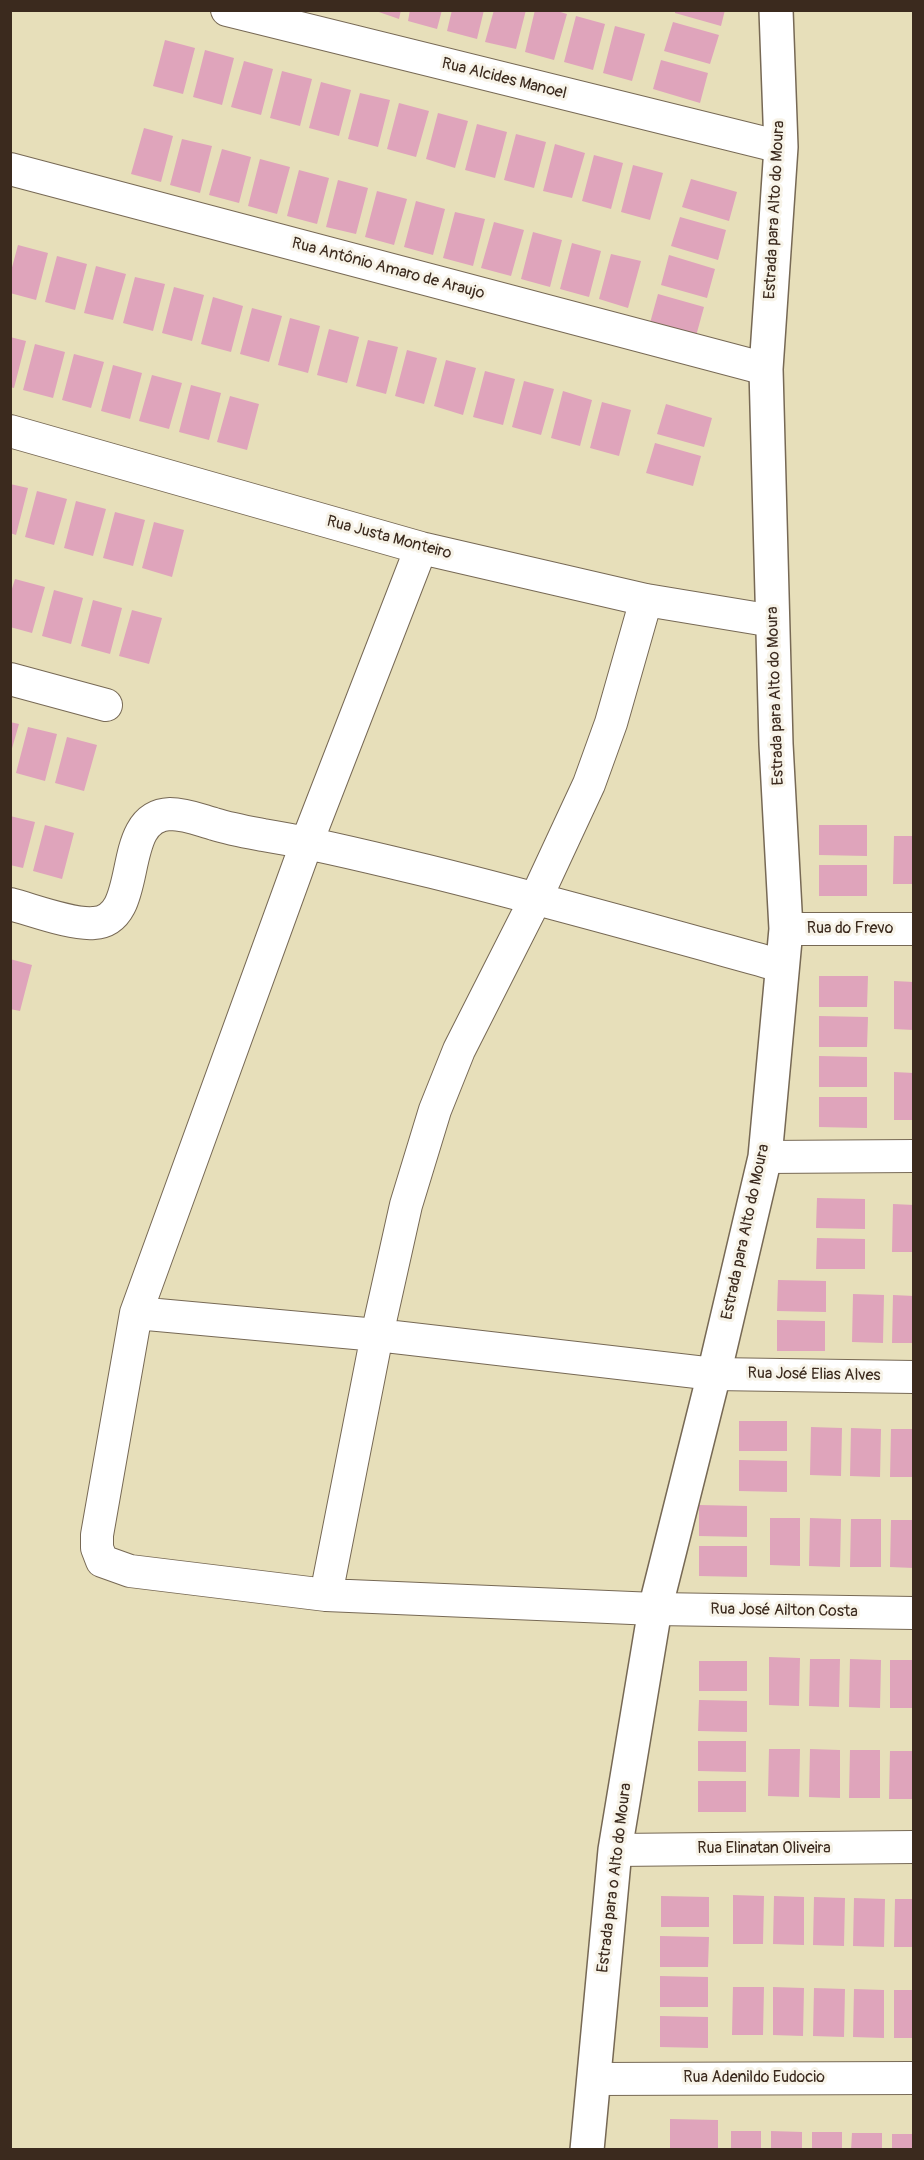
<!DOCTYPE html>
<meta charset="utf-8">
<style>
body{margin:0}
#map{position:relative;width:924px;height:2160px;overflow:hidden;background:#e7dfba;font-family:Pangolin,sans-serif}
canvas{display:block}
.frame{position:absolute;inset:0;border:12px solid #3b2a1e;pointer-events:none}
</style>
<div id="map">
<canvas width="924" height="2160"></canvas>
<div class="frame"></div>
</div>
<script>
const context = document.querySelector('canvas').getContext('2d');
context.lineJoin = 'round';
function fillPath(path, color) { context.fillStyle = color; context.fill(path, 'evenodd'); }
function trace(path, color, width, dash) { context.strokeStyle = color; context.lineWidth = width; context.lineCap = dash ? 'butt' : 'round'; context.setLineDash(dash || []); context.stroke(path); }
function write(font, color, halo, rows, align = 'center') {
  context.font = font + ' Pangolin,sans-serif'; context.lineWidth = 6; context.setLineDash([]); context.textBaseline = 'middle'; context.strokeStyle = halo; context.fillStyle = color; for (const [text, x, y, turn = 0] of rows) {
    context.save(); context.translate(x, y); context.rotate((+turn || 0) * Math.PI / 180); context.textAlign = isNaN(turn) ? turn : align; if (halo) context.strokeText(text, 0, 0); context.fillText(text, 0, 0); context.restore();
  }
}
const building = new Path2D(`
 M 373,10 L 401,10 L 399,19 Z
 M 410,10 L 442,10 L 437,29 L 408,21 Z
 M 452,10 L 484,10 L 477,39 L 447,31 Z
 M 494,10 L 526,10 L 516,49 L 485,42 Z
 M 535,10 L 554,10 L 567,14 L 554,60 L 525,52 Z
 M 675,10 L 725,10 L 721,26 L 675,13 Z
 M 576,16 L 605,24 L 593,70 L 564,62 Z
 M 673,22 L 719,35 L 710,64 L 664,51 Z
 M 615,26 L 645,34 L 632,81 L 603,73 Z
 M 165,40 L 195,48 L 183,94 L 153,86 Z
 M 205,50 L 234,58 L 222,105 L 193,97 Z
 M 661,60 L 708,73 L 700,103 L 653,89 Z
 M 244,61 L 273,69 L 261,115 L 231,107 Z
 M 282,71 L 312,79 L 300,126 L 270,118 Z
 M 321,82 L 351,90 L 339,136 L 309,128 Z
 M 360,93 L 390,100 L 378,147 L 348,139 Z
 M 399,103 L 429,111 L 416,157 L 387,149 Z
 M 438,113 L 468,121 L 455,168 L 426,159 Z
 M 477,124 L 507,132 L 495,178 L 465,170 Z
 M 144,128 L 173,136 L 161,182 L 131,174 Z
 M 516,134 L 546,142 L 534,188 L 504,180 Z
 M 182,139 L 212,146 L 200,193 L 170,185 Z
 M 555,144 L 585,153 L 572,198 L 543,191 Z
 M 222,149 L 251,157 L 239,203 L 209,195 Z
 M 594,155 L 623,163 L 611,209 L 582,201 Z
 M 260,159 L 290,167 L 277,214 L 248,206 Z
 M 633,165 L 663,173 L 650,220 L 621,212 Z
 M 299,170 L 329,178 L 317,224 L 287,216 Z
 M 691,179 L 737,192 L 729,221 L 682,207 Z
 M 338,180 L 368,188 L 356,234 L 326,227 Z
 M 377,191 L 407,199 L 394,245 L 365,237 Z
 M 416,201 L 445,209 L 433,255 L 404,247 Z
 M 455,212 L 485,219 L 473,266 L 443,258 Z
 M 680,217 L 726,230 L 718,260 L 671,246 Z
 M 494,222 L 524,230 L 511,276 L 481,268 Z
 M 533,232 L 562,240 L 550,287 L 521,279 Z
 M 572,243 L 601,251 L 589,297 L 560,289 Z
 M 18,245 L 48,253 L 36,300 L 10,293 L 10,275 Z
 M 611,254 L 641,261 L 628,308 L 599,299 Z
 M 669,255 L 715,269 L 707,298 L 661,285 Z
 M 57,256 L 87,264 L 75,310 L 45,302 Z
 M 96,266 L 126,274 L 113,320 L 84,313 Z
 M 135,277 L 165,284 L 153,331 L 123,323 Z
 M 174,287 L 204,295 L 192,341 L 162,333 Z
 M 658,294 L 704,307 L 696,336 L 650,323 Z
 M 213,297 L 243,306 L 231,352 L 201,344 Z
 M 252,308 L 282,316 L 269,362 L 240,354 Z
 M 290,318 L 320,326 L 308,373 L 278,365 Z
 M 329,329 L 359,337 L 347,383 L 317,375 Z
 M 10,337 L 26,341 L 14,388 L 10,387 Z
 M 368,340 L 398,347 L 386,394 L 356,386 Z
 M 35,344 L 65,352 L 53,398 L 23,390 Z
 M 407,350 L 437,358 L 424,404 L 395,396 Z
 M 74,354 L 104,362 L 91,408 L 62,400 Z
 M 446,360 L 476,368 L 463,415 L 434,406 Z
 M 113,365 L 142,373 L 130,419 L 101,411 Z
 M 485,371 L 515,379 L 503,425 L 473,417 Z
 M 152,375 L 182,383 L 169,429 L 139,421 Z
 M 524,381 L 554,389 L 541,435 L 512,427 Z
 M 191,385 L 221,393 L 209,440 L 179,432 Z
 M 563,391 L 592,400 L 580,446 L 551,438 Z
 M 230,396 L 259,404 L 247,450 L 217,442 Z
 M 602,402 L 631,410 L 619,456 L 590,448 Z
 M 666,404 L 712,418 L 704,447 L 657,434 Z
 M 655,443 L 701,456 L 693,486 L 646,473 Z
 M 10,484 L 28,488 L 16,535 L 10,533 Z
 M 37,491 L 67,499 L 54,545 L 25,537 Z
 M 76,501 L 106,509 L 93,556 L 64,548 Z
 M 115,512 L 145,520 L 133,566 L 103,558 Z
 M 154,522 L 184,530 L 172,577 L 142,568 Z
 M 15,579 L 45,587 L 32,633 L 10,627 L 10,595 Z
 M 54,590 L 83,598 L 71,644 L 42,636 Z
 M 93,600 L 122,608 L 110,654 L 81,646 Z
 M 132,610 L 162,618 L 149,664 L 119,656 Z
 M 10,722 L 19,724 L 11,752 L 10,752 Z
 M 28,727 L 57,734 L 45,781 L 16,773 Z
 M 67,737 L 97,745 L 84,791 L 55,783 Z
 M 10,816 L 35,822 L 23,868 L 10,865 Z
 M 45,825 L 74,833 L 62,879 L 33,871 Z
 M 819,825 L 867,825 L 867,856 L 819,855 Z
 M 894,836 L 914,836 L 914,884 L 893,884 Z
 M 819,865 L 867,865 L 867,896 L 819,896 Z
 M 10,959 L 32,965 L 20,1011 L 10,1009 Z
 M 819,976 L 868,976 L 867,1007 L 819,1007 Z
 M 894,981 L 914,982 L 914,1030 L 894,1029 Z
 M 819,1016 L 868,1017 L 867,1047 L 819,1047 Z
 M 819,1056 L 867,1057 L 867,1087 L 819,1087 Z
 M 894,1072 L 914,1073 L 914,1120 L 894,1120 Z
 M 819,1097 L 867,1097 L 867,1128 L 819,1127 Z
 M 817,1198 L 865,1199 L 865,1229 L 816,1228 Z
 M 893,1204 L 914,1205 L 914,1252 L 892,1252 Z
 M 817,1238 L 865,1239 L 865,1269 L 816,1269 Z
 M 778,1280 L 826,1281 L 826,1312 L 777,1311 Z
 M 853,1294 L 884,1295 L 883,1343 L 852,1342 Z
 M 893,1295 L 914,1296 L 914,1343 L 892,1343 Z
 M 777,1320 L 825,1321 L 825,1351 L 777,1351 Z
 M 739,1421 L 787,1421 L 787,1451 L 739,1451 Z
 M 811,1427 L 842,1428 L 841,1476 L 810,1475 Z
 M 851,1428 L 881,1429 L 880,1477 L 850,1476 Z
 M 891,1429 L 914,1429 L 914,1477 L 890,1477 Z
 M 739,1460 L 787,1461 L 787,1492 L 739,1491 Z
 M 699,1505 L 747,1506 L 747,1537 L 699,1536 Z
 M 770,1518 L 800,1518 L 800,1566 L 770,1565 Z
 M 810,1518 L 841,1519 L 840,1567 L 809,1566 Z
 M 851,1519 L 881,1519 L 881,1567 L 850,1567 Z
 M 891,1520 L 914,1520 L 914,1568 L 890,1567 Z
 M 699,1546 L 747,1546 L 747,1577 L 699,1576 Z
 M 769,1657 L 800,1658 L 799,1706 L 769,1705 Z
 M 810,1659 L 840,1659 L 839,1707 L 809,1706 Z
 M 850,1659 L 881,1660 L 880,1708 L 849,1707 Z
 M 890,1660 L 914,1660 L 914,1708 L 890,1708 Z
 M 699,1661 L 747,1661 L 747,1691 L 699,1691 Z
 M 699,1700 L 747,1701 L 747,1732 L 698,1731 Z
 M 698,1741 L 746,1741 L 746,1772 L 698,1771 Z
 M 769,1749 L 800,1749 L 799,1797 L 768,1796 Z
 M 810,1749 L 840,1750 L 840,1798 L 809,1797 Z
 M 850,1750 L 880,1750 L 880,1798 L 849,1798 Z
 M 890,1751 L 914,1751 L 914,1799 L 889,1799 Z
 M 698,1781 L 746,1781 L 746,1812 L 698,1812 Z
 M 733,1895 L 764,1896 L 763,1944 L 733,1944 Z
 M 661,1896 L 709,1897 L 709,1927 L 661,1927 Z
 M 774,1896 L 804,1897 L 804,1945 L 773,1944 Z
 M 814,1897 L 845,1898 L 844,1946 L 813,1945 Z
 M 854,1898 L 885,1899 L 884,1947 L 853,1946 Z
 M 895,1899 L 914,1899 L 914,1947 L 894,1947 Z
 M 660,1936 L 709,1937 L 708,1967 L 660,1967 Z
 M 660,1976 L 708,1977 L 708,2007 L 660,2007 Z
 M 733,1987 L 764,1987 L 763,2035 L 732,2035 Z
 M 773,1987 L 804,1988 L 803,2036 L 773,2035 Z
 M 814,1988 L 845,1989 L 844,2037 L 813,2036 Z
 M 854,1989 L 884,1990 L 884,2038 L 853,2037 Z
 M 894,1990 L 914,1990 L 914,2038 L 894,2038 Z
 M 660,2016 L 708,2017 L 708,2048 L 660,2047 Z
 M 670,2119 L 718,2120 L 718,2150 L 670,2150 Z
 M 731,2131 L 761,2131 L 761,2150 L 731,2150 Z
 M 771,2131 L 802,2132 L 802,2150 L 771,2150 Z
 M 812,2132 L 842,2132 L 842,2150 L 812,2150 Z
 M 852,2133 L 882,2133 L 882,2150 L 851,2150 Z
 M 892,2134 L 914,2134 L 914,2150 L 892,2150 Z`);
const street = new Path2D(`
 M 227,10 L 781,147
 M 10,169 L 766,369
 M 10,431 L 421,548 L 646,600 L 773,621
 M 421,548 L 307,842 L 136,1313 L 97,1535 L 97,1548 L 102,1561 L 130,1571 L 326,1595 L 655,1609 L 914,1613
 M 10,679 L 106,705
 M 10,904 C 33,910 72,925 94,923 C 146,920 114,816 170,814 C 186,814 200,820 214,824 C 230,829 247,832 263,835 C 320,844 376,859 432,872 C 549,901 666,934 782,966
 M 786,929 L 914,929
 M 765,1157 L 914,1156
 M 136,1313 L 377,1335 L 714,1374 L 914,1377
 M 326,1595 L 377,1335 L 406,1205 L 435,1110 L 459,1050 L 536,898 L 589,784 L 611,723 L 646,600
 M 615,1850 L 914,1847
 M 594,2079 L 914,2078`);
const secondary = new Path2D(`
 M 587,2150 L 615,1850 L 655,1609 L 714,1374 L 765,1157 L 786,929 L 776,744 L 766,369 L 781,147 L 776,10`);
const streetNames = [
 ["Rua Alcides Manoel",504,79,14],
 ["Estrada para Alto do Moura",775,210,-87],
 ["Rua Antônio Amaro de Araujo",388,269,15],
 ["Rua Justa Monteiro",389,538,15],
 ["Estrada para Alto do Moura",776,696,-92],
 ["Rua do Frevo",850,929],
 ["Estrada para Alto do Moura",746,1232,-78],
 ["Rua José Elias Alves",814,1375,1],
 ["Rua José Ailton Costa",784,1611,1],
 ["Rua Elinatan Oliveira",764,1849],
 ["Estrada para o Alto do Moura",615,1878,-83],
 ["Rua Adenildo Eudocio",754,2078]
];
fillPath(building, '#dfa4bb');
trace(street, '#776955', 34);
trace(secondary, '#776955', 36);
trace(street, '#fff', 32);
trace(secondary, '#fff', 33);
write('16px', '#3b2a1e', '#f7f3e8', streetNames);
</script>
